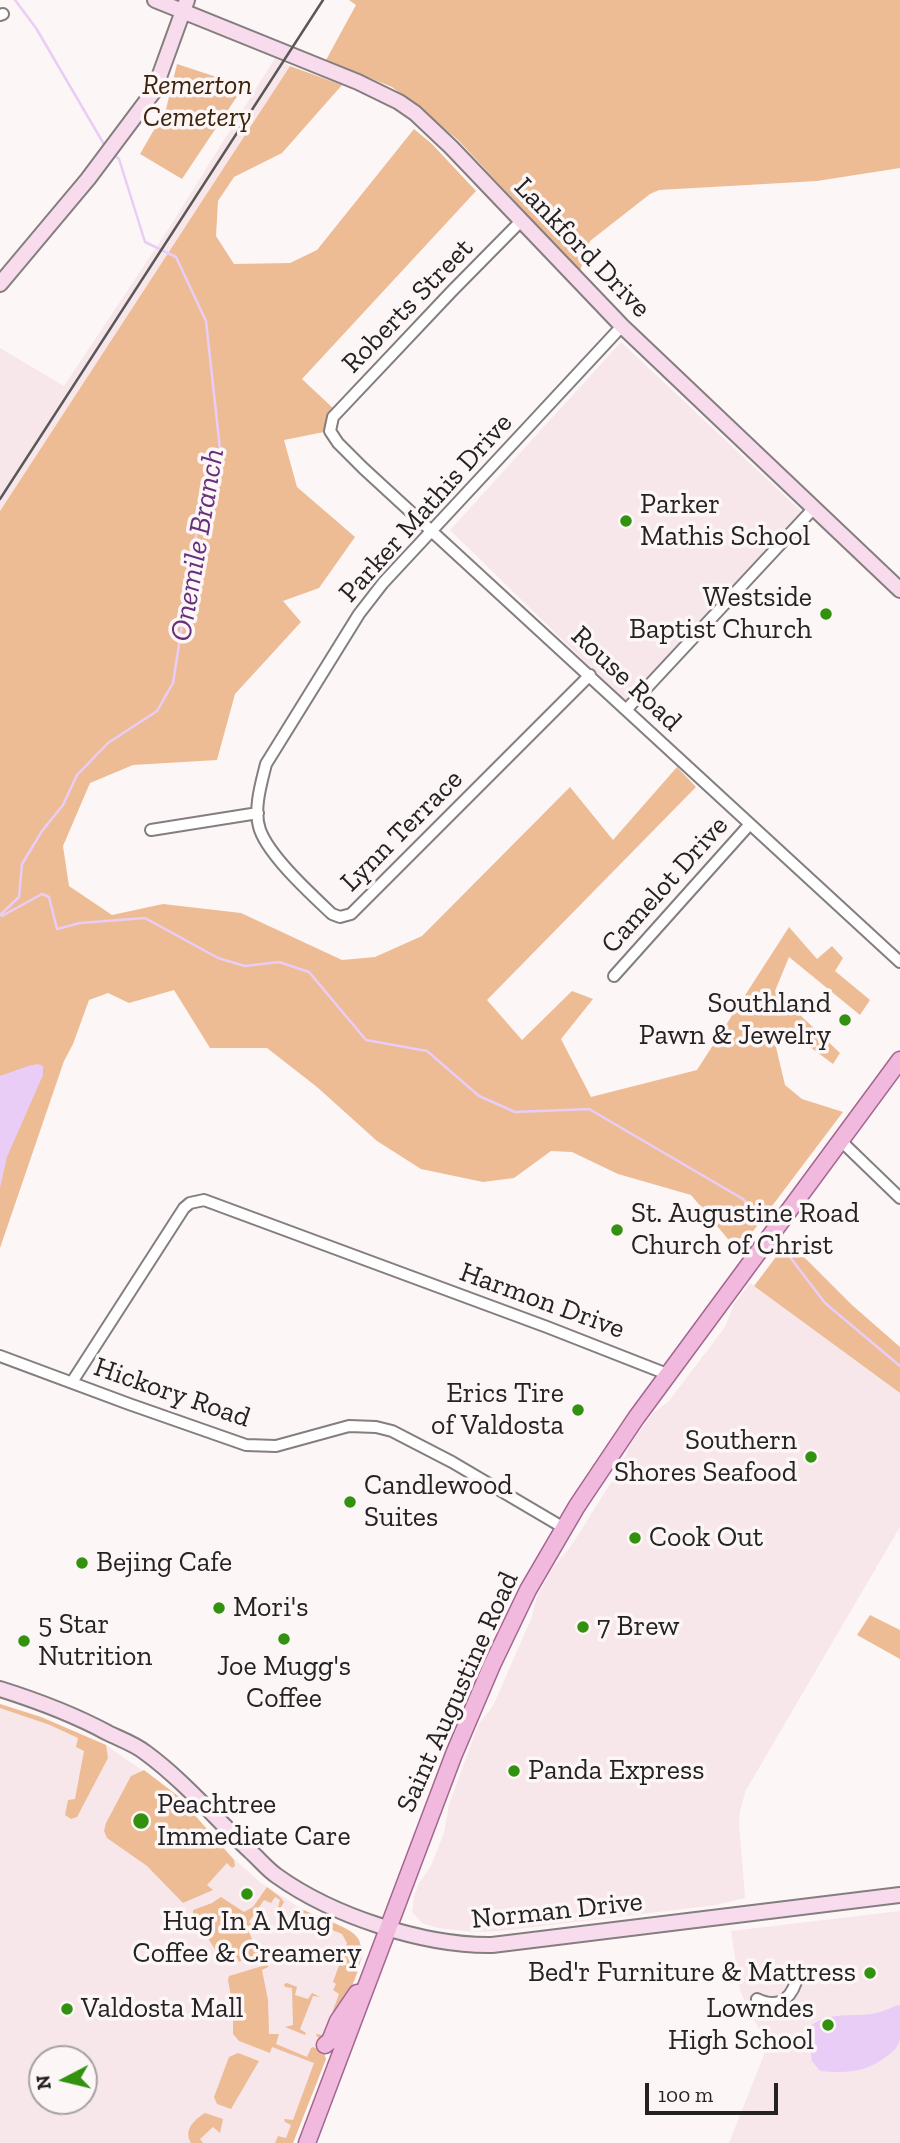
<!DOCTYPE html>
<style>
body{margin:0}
#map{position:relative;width:900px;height:2143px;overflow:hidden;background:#fcf6f7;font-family:"Zilla Slab",serif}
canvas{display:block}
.north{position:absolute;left:28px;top:2045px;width:70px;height:70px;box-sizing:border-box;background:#fcf6f7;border:2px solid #a6a1a2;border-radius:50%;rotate:263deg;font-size:19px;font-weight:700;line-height:28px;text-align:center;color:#242223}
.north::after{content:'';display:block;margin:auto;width:24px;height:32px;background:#329210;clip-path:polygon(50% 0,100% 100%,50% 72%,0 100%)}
.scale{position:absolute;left:645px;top:2083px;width:133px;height:32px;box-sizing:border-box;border:4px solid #242223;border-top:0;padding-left:9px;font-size:21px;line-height:24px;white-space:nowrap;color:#242223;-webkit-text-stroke:5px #fcf6f7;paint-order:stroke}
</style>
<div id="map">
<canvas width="900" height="2143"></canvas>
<div class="north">N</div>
<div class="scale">100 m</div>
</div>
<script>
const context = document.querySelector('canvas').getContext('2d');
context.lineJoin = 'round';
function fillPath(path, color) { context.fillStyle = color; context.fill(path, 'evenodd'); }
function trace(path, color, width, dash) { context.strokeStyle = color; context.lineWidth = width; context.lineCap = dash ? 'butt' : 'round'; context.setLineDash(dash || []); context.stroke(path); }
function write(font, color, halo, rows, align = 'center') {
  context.font = font + ' "Zilla Slab",serif'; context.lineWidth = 7; context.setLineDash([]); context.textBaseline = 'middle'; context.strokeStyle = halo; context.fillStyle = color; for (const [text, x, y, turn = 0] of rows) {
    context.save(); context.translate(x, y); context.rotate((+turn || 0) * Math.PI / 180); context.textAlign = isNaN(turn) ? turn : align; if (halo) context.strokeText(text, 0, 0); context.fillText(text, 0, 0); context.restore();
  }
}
const built = new Path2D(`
 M 275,58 L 290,66 L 0,511 L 0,348 L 64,386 L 171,225 Z
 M 621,342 L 802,512 L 626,702 L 450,530 Z
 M 750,1283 L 900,1393 L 900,1527 L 746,1790 L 740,1810 L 739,1823 L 745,1898 L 716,1905 L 501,1931 L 474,1932 L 438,1928 L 422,1923 L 412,1912 L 414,1896 L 419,1883 L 431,1866 L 444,1833 L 449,1805 L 478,1725 L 493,1706 L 531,1619 L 537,1596 L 554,1566 L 571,1546 L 622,1465 L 630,1445 L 653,1413 L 669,1401 L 725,1327 L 734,1304 Z
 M 0,1704 L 41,1717 L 106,1745 L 178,1796 L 231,1856 L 261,1883 L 302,1909 L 353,1932 L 359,1939 L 363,1957 L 323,2051 L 326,2059 L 293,2143 L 0,2143 ZM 42,2059 L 84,2059 L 84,2101 L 42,2101 Z
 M 900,1911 L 900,2143 L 729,2143 L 765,2052 L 761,2034 L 740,1991 L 731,1931 Z`);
const green = new Path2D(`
 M 349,0 L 900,0 L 900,168 L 817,181 L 659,190 L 650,194 L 590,241 L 580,271 L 458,140 L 421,109 L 392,87 L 326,60 L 356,5 Z
 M 177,64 L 244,86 L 182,179 L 140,154 L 166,109 Z
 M 290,66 L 342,85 L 282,153 L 234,177 L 218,201 L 216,236 L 234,264 L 290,263 L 317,250 L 414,129 L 432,144 L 476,191 L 302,379 L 335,410 L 326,421 L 324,432 L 284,440 L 297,487 L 355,537 L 319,588 L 283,601 L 301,622 L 235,694 L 217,760 L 133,765 L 90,783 L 63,846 L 69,886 L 112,915 L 163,904 L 241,913 L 342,960 L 375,957 L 422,936 L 570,787 L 613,840 L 677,767 L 696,787 L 487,1000 L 522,1040 L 572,991 L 593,999 L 561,1039 L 591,1097 L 697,1070 L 789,927 L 817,959 L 832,946 L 843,958 L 835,971 L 870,1000 L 860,1015 L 789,957 L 775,991 L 840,1053 L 833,1064 L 790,1032 L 775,1043 L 785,1085 L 802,1099 L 843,1112 L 738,1251 L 691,1195 L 618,1174 L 572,1152 L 551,1151 L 514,1178 L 483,1182 L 421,1169 L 377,1141 L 317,1087 L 267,1048 L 210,1048 L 174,990 L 129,1003 L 108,993 L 89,1000 L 73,1044 L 64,1061 L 0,1248 L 0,511 Z
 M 788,1241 L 852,1305 L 900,1347 L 900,1393 L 754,1286 Z
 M 870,1615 L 900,1630 L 900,1659 L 857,1635 Z
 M 0,1704 L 41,1717 L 106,1745 L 108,1758 L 77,1817 L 71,1819 L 65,1815 L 68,1800 L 75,1799 L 84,1751 L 76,1747 L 78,1738 L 50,1725 L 0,1708 Z
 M 144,1770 L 178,1796 L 234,1860 L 235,1866 L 232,1868 L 227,1863 L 207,1885 L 213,1890 L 183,1903 L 147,1866 L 107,1838 L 104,1831 L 106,1823 L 131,1776 Z
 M 267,1887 L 280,1897 L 284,1902 L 280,1909 L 278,1907 L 280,1900 L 275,1897 L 271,1903 L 264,1900 L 249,1922 L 255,1928 L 249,1932 L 258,1953 L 264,1951 L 265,1955 L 225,1965 L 193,1915 L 193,1910 L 212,1903 L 221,1897 L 244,1912 L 253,1907 Z
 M 294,1909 L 302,1909 C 316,1917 345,1925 355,1935 C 376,1954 338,2013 328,2034 L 322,2038 L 317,2037 L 316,2034 L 324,2035 L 339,1994 L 333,1990 L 336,1984 L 333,1982 L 347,1943 L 342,1934 L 292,1914 Z
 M 269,1964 L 268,1967 L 262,1970 L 268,2000 L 269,2034 L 279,2034 L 276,2044 L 307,2057 L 311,2048 L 313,2047 L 323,2051 L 326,2059 L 293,2143 L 275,2143 L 278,2136 L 286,2138 L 291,2125 L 285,2122 L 284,2119 L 293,2120 L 314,2063 L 272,2047 L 270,2053 L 239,2041 L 233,2034 L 233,2008 L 228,1980 L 229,1976 Z
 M 287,1983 L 297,1987 L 295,1995 L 308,1999 L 312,1993 L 320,1997 L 313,1996 L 300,2029 L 306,2033 L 305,2035 L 285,2027 L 293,2025 L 292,1988 L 285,1987 L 284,1984 Z
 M 238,2053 L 259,2061 L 231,2109 L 217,2104 L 214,2097 L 229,2057 Z
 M 205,2113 L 223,2119 L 220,2133 L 213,2127 L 200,2139 L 203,2143 L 191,2143 C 183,2130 194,2120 205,2113 Z`);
const water = new Path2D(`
 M 38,1064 L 43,1066 L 43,1075 L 7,1157 L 0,1188 L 0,1076 L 28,1066 Z
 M 898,2005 L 900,2006 C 900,2016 900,2029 900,2039 C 899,2046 893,2052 887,2056 C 866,2073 846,2073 820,2071 L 812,2061 L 807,2030 C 822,2011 850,2017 871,2014 C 880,2013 890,2008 898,2005 Z`);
const stream = new Path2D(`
 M 15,0 L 36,28 L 105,146
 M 0,915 L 19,897 L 22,864 L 42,831 L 63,805 L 77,775 L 108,743 L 157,711 L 173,683 L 201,504 L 220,449 L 206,321 L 176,257 L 145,242 L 119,159 L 112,153
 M 2,916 L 42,894 L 49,897 L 57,929 L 80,923 L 145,918 L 218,958 L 245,966 L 279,962 L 309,972 L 366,1040 L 427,1051 L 479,1096 L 515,1112 L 589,1109 L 743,1199 L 759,1218
 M 783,1248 L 825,1303 L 900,1366`);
const street = new Path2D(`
 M 0,15 L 3,14
 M 521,221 L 452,291 L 333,417 L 330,431 L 338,443 L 363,468 L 900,962
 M 590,675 L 351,914 L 340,917 L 332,914 C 311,894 270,857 260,830 C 253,810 261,784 266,764 L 359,614 L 383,583 L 622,326
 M 626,710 L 813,509
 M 151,830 L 258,813
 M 614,976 L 750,824
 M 840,1140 L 900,1198
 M 0,1356 L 129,1404 L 246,1445 L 276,1446 L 349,1426 L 376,1427 L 392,1431 L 452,1462 L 564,1528
 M 72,1382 L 184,1208 L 190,1203 L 204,1200 L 547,1327 L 667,1374
 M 757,1999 C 776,2008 789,2002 796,1982`);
const secondary = new Path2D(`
 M 155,0 L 358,82 L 399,102 L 415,113 L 451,147 L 622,326 L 900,590
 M 0,284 L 88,179 L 154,91 L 187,0
 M 0,1689 C 38,1701 73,1714 108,1733 C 120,1739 135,1744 146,1753 C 184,1781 215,1818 250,1851 C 259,1859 267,1869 277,1876 C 333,1916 424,1946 492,1945 L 900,1895`);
const primary = new Path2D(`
 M 325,2045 L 330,2041 L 338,2021 L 357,1993
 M 307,2143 L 454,1754 L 492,1665 L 528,1590 L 577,1506 L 636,1418 L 900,1060`);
const rail = new Path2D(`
 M 0,499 L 323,0`);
const markers = [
 [626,521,7,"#329210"],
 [826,614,7,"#329210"],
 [845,1020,7,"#329210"],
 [617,1230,7,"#329210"],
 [578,1410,7,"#329210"],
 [811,1457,7,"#329210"],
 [350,1502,7,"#329210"],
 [635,1538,7,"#329210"],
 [82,1563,7,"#329210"],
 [219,1608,7,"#329210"],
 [583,1627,7,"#329210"],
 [284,1639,7,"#329210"],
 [24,1641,7,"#329210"],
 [514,1771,7,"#329210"],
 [141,1821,9,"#329210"],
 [247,1894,7,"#329210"],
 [870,1973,7,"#329210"],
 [67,2009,7,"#329210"],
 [828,2025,7,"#329210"]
];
const parkNames = [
 ["Remerton",197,86],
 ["Cemetery",197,118]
];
const streetNames = [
 ["Lankford Drive",582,248,46],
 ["Roberts Street",408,306,-46],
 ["Parker Mathis Drive",426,508,-48],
 ["Rouse Road",626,679,43],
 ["Lynn Terrace",402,831,-45],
 ["Camelot Drive",665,885,-48],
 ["Harmon Drive",542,1301,20],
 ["Hickory Road",172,1393,19],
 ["Saint Augustine Road",458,1692,-66],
 ["Norman Drive",557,1911,-6]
];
const poiNames = [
 ["Parker",640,505],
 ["Mathis School",640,537],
 ["Westside",812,598,"right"],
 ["Baptist Church",812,630,"right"],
 ["Southland",831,1004,"right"],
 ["Pawn & Jewelry",831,1036,"right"],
 ["St. Augustine Road",631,1214],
 ["Church of Christ",631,1246],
 ["Erics Tire",564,1394,"right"],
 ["of Valdosta",564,1426,"right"],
 ["Southern",797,1441,"right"],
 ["Shores Seafood",797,1473,"right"],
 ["Candlewood",364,1486],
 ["Suites",364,1518],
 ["Cook Out",649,1538],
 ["Bejing Cafe",96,1563],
 ["Mori's",233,1608],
 ["5 Star",38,1625],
 ["Nutrition",38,1657],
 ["7 Brew",597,1627],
 ["Joe Mugg's",284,1667,"center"],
 ["Coffee",284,1699,"center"],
 ["Panda Express",528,1771],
 ["Peachtree",157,1805],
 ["Immediate Care",157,1837],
 ["Hug In A Mug",247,1922,"center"],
 ["Coffee & Creamery",247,1954,"center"],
 ["Bed'r Furniture & Mattress",856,1973,"right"],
 ["Valdosta Mall",81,2009],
 ["Lowndes",814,2009,"right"],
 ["High School",814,2041,"right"]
];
const waterNames = [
 ["Onemile Branch",198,545,-80]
];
fillPath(built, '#f7e7ea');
fillPath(green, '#edbc94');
fillPath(water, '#e9cdf6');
trace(stream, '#e9cdf6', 2.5);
trace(street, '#847e7f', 14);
trace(secondary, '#847e7f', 18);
trace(primary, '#a3668e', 19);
trace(street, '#fff', 10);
trace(secondary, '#f8dcee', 14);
trace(primary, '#f1b9de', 16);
trace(rail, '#5a5758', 2.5);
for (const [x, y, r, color] of markers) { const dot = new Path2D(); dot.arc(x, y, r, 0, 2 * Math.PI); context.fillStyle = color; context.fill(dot); trace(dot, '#fcf6f7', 2.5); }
write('italic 28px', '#3c220a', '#fcf6f7', parkNames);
write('28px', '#242223', '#fcf6f7', streetNames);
write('28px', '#242223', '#fcf6f7', poiNames, 'left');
write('italic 30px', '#67307e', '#fcf6f7', waterNames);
</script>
